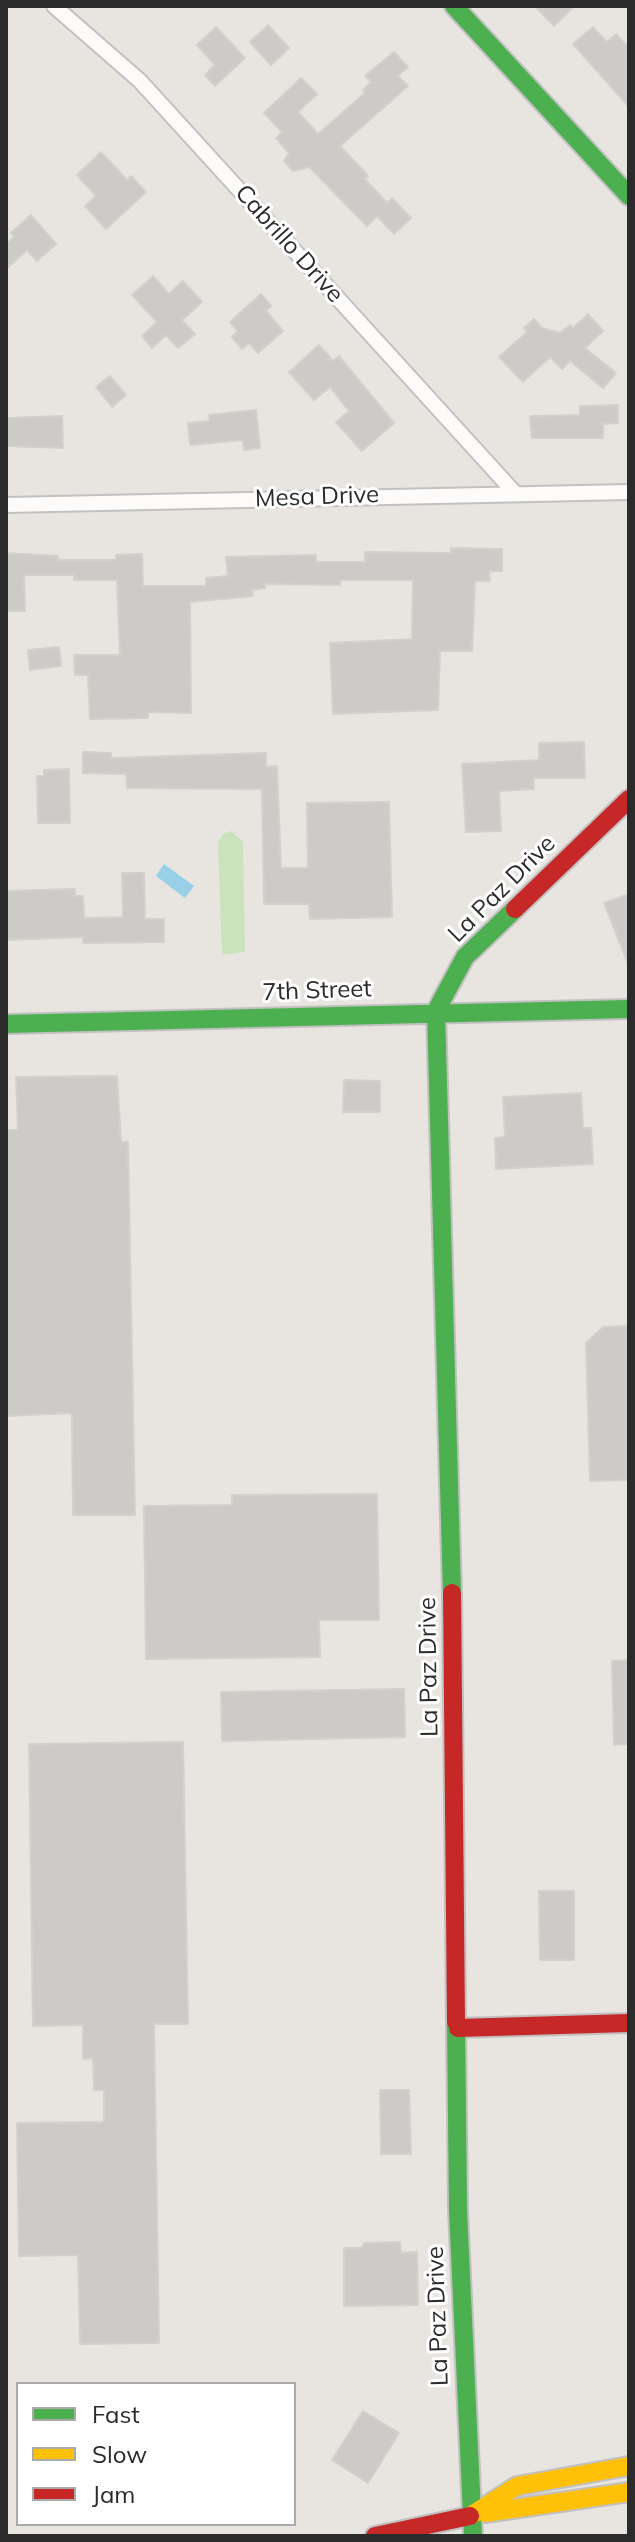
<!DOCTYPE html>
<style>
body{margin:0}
#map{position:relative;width:635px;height:2542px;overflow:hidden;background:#e8e5e0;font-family:Mulish,sans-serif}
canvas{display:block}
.frame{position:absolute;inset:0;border:8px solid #2b2b2b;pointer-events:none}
.legend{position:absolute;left:16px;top:2382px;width:280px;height:144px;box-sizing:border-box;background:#fff;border:2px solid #aaa;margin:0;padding:10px 14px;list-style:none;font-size:24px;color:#2b2b2b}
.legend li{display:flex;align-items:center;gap:16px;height:40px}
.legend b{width:40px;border:2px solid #aaa}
</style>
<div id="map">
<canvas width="635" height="2542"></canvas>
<div class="frame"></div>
<ul class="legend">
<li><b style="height:10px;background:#4caf50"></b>Fast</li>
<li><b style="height:10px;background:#ffc107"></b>Slow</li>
<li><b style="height:10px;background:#c62828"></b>Jam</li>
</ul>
</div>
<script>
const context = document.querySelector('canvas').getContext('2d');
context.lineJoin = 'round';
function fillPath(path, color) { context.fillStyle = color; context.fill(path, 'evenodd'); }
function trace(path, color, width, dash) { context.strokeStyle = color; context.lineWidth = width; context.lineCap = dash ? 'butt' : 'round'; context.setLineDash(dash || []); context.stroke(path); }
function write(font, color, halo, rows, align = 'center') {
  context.font = font + ' Mulish,sans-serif'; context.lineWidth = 6; context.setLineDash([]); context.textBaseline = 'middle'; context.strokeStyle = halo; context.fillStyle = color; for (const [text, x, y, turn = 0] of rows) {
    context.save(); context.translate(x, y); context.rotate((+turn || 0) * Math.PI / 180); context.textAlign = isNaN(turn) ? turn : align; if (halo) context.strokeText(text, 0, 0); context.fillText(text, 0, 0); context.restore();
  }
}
const green = new Path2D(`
 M 231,831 L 243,842 L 245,952 L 222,955 L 218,843 L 223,834 Z`);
const water = new Path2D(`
 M 164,864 L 194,886 L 185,898 L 156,876 Z`);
const building = new Path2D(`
 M 535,6 L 574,6 L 554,26 Z
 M 268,25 L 289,48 L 271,65 L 250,42 Z
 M 216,27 L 245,58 L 215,86 L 205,75 L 215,65 L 197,45 Z
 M 593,27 L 607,42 L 616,34 L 629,48 L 629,107 L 573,44 Z
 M 394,52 L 408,67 L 398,76 L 408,86 L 340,146 L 368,176 L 365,179 L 387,203 L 392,198 L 411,218 L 394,234 L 377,216 L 367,226 L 309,167 L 293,171 L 284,161 L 289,153 L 276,138 L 282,132 L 264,113 L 301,78 L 317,94 L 298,112 L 318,134 L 365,93 L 363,90 L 371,82 L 365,76 Z
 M 101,152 L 127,180 L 131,176 L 146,192 L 106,229 L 85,206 L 96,196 L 77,175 Z
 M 31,215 L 56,244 L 37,261 L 27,250 L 6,269 L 6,245 L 14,237 L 11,233 Z
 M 153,276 L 169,294 L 183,281 L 202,302 L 182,320 L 195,334 L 178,348 L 166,335 L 152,348 L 142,336 L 157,322 L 132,295 Z
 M 261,294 L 271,306 L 266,311 L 283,331 L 258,353 L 249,343 L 242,349 L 232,337 L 238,331 L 230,322 Z
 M 588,314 L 603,331 L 585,348 L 616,373 L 603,388 L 570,361 L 562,369 L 550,357 L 523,382 L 499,357 L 527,332 L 524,328 L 534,319 L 542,328 L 560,333 L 570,325 L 573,328 Z
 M 319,345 L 333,361 L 339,356 L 394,423 L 362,451 L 336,422 L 349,411 L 330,387 L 314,400 L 289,372 Z
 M 110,376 L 126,395 L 112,407 L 96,387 Z
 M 618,405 L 618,423 L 603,424 L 603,438 L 532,438 L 530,416 L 580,415 L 580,406 Z
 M 256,410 L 260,448 L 244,450 L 243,440 L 190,445 L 188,423 L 210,421 L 209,415 Z
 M 62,416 L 63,448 L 6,446 L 6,418 Z
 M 451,548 L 502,549 L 502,571 L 489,571 L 490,581 L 475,581 L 472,651 L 440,651 L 438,710 L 333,714 L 330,643 L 412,639 L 413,580 L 340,580 L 340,585 L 265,584 L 265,588 L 252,590 L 253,596 L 190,602 L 191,713 L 148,712 L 148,718 L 90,719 L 88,675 L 75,675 L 74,655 L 120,655 L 117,580 L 74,580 L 74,575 L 24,575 L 25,611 L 6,611 L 6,553 L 58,556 L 58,560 L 116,560 L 116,555 L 142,554 L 143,586 L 206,586 L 206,578 L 228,576 L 226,557 L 316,555 L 316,562 L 365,562 L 365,552 L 451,553 Z
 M 59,647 L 61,666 L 30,670 L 28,650 Z
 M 584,742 L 585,778 L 533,778 L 534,789 L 499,791 L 501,831 L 466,832 L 462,764 L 539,760 L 539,743 Z
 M 83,752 L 111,753 L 111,758 L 266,753 L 266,767 L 277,766 L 281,868 L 308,868 L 307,803 L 389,802 L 392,917 L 310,919 L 309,904 L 264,904 L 262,789 L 127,788 L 126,774 L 83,773 Z
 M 69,769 L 70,823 L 38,823 L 37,776 L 44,776 L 44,770 Z
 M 122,873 L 144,873 L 145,919 L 164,919 L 164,942 L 83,943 L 83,937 L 6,940 L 6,891 L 75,889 L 75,896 L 83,896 L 84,918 L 123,917 Z
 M 629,894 L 629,964 L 628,964 L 604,903 Z
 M 117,1076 L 121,1142 L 128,1142 L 135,1515 L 73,1515 L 72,1413 L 6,1416 L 6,1130 L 18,1130 L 16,1077 Z
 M 344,1080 L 380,1081 L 380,1112 L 343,1112 Z
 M 581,1093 L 583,1128 L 591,1128 L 593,1164 L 496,1169 L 495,1138 L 505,1137 L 503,1097 Z
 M 629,1326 L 629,1480 L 590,1481 L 586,1343 L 603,1327 Z
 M 377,1494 L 379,1620 L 319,1620 L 320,1657 L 146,1659 L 144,1506 L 232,1505 L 232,1495 Z
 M 629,1660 L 629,1744 L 614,1745 L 612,1661 Z
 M 404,1689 L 405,1737 L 222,1741 L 221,1692 Z
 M 183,1742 L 188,2024 L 154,2024 L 159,2343 L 80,2344 L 78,2255 L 19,2256 L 17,2123 L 104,2122 L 104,2090 L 94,2090 L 93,2058 L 83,2059 L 83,2025 L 33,2026 L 29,1744 Z
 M 539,1891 L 574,1891 L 574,1960 L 540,1960 Z
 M 380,2090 L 409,2090 L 411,2154 L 381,2154 Z
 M 400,2242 L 401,2253 L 417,2252 L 418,2305 L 344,2306 L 344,2248 L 362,2248 L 364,2243 Z
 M 363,2411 L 399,2433 L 368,2483 L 332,2460 Z`);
const street = new Path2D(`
 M 54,6 L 140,81 L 514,492
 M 6,505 L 629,492`);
const fast = new Path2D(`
 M 454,6 L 629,196
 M 6,1024 L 629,1009
 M 452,1593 L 436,1011 L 465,957 L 515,909
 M 456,2022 L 458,2210 L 473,2536`);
const slow = new Path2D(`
 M 485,2513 L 629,2492
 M 470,2516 L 517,2486 L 629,2466`);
const jam = new Path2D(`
 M 515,909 L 629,799
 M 452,1593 L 456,2022
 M 458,2028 L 629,2023
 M 375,2536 L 470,2516`);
const streetNames = [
 ["Cabrillo Drive",289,244,48],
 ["Mesa Drive",317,497,-2],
 ["La Paz Drive",502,889,-45],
 ["7th Street",317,991,-2],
 ["La Paz Drive",429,1667,-91],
 ["La Paz Drive",438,2316,-92]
];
fillPath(green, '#cae3bb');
fillPath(water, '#97d0e7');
fillPath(building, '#cdcbc7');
trace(building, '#d3d1cc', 2);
trace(street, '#c2c1c1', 18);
trace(fast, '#c2c1c1', 22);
trace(slow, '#c2c1c1', 22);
trace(jam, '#c2c1c1', 22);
trace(street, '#fcfbfa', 14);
trace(fast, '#4caf50', 18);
trace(slow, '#ffc107', 18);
trace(jam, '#c62828', 18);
write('24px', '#2b2b2b', '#fff', streetNames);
</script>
